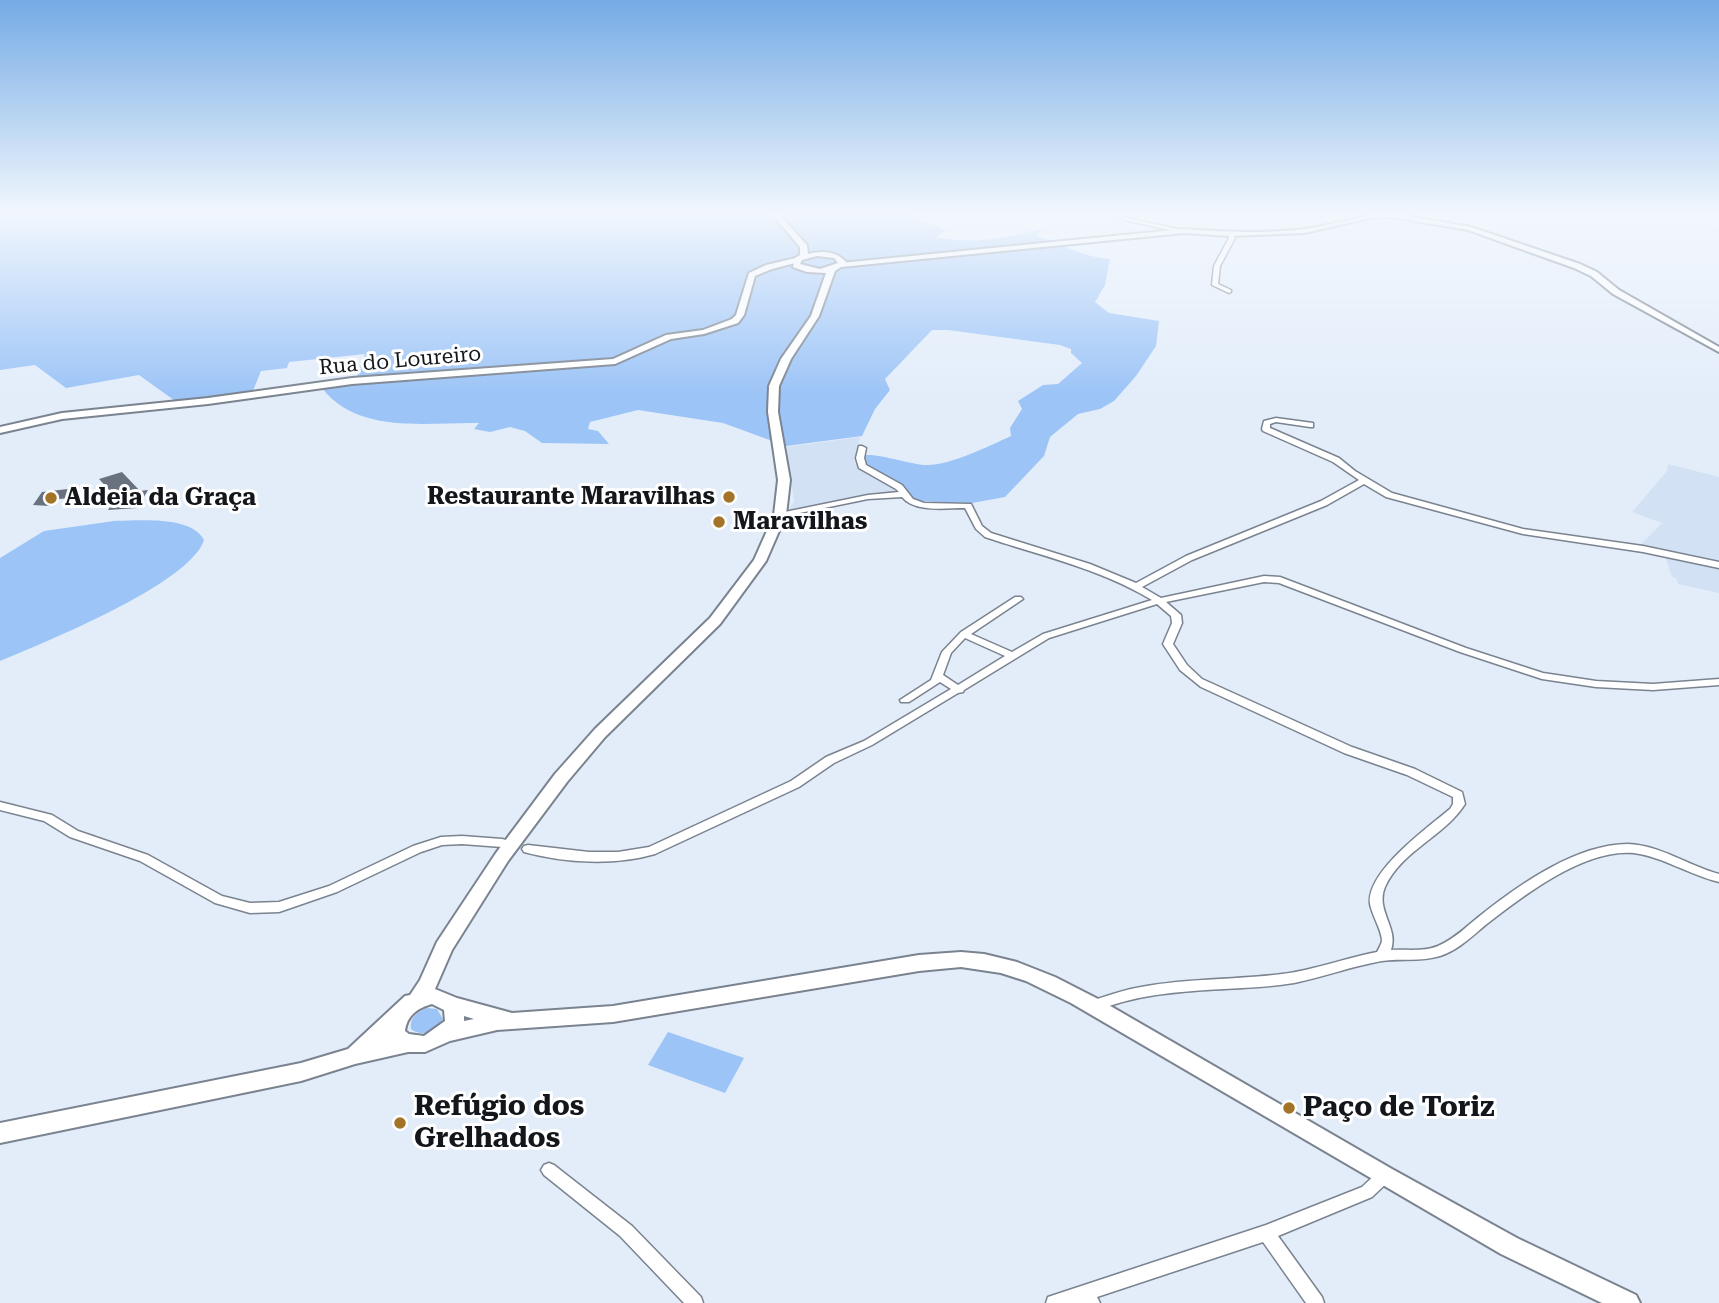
<!DOCTYPE html>
<meta charset="utf-8">
<style>
body{margin:0}
canvas{display:block;background:#e3edfa}
</style>
<canvas width="1719" height="1303"></canvas>
<script>
const context = document.querySelector('canvas').getContext('2d');
context.lineJoin = 'round';
function fillPath(path, color) { context.fillStyle = color; context.fill(path, 'evenodd'); }
function trace(path, color, width, dash) { context.strokeStyle = color; context.lineWidth = width; context.lineCap = dash ? 'butt' : 'round'; context.setLineDash(dash || []); context.stroke(path); }
function write(font, color, halo, rows, align = 'center') {
  context.font = font + ' "Roboto Serif",serif'; context.lineWidth = 6; context.setLineDash([]); context.textBaseline = 'middle'; context.strokeStyle = halo; context.fillStyle = color; for (const [text, x, y, turn = 0] of rows) {
    context.save(); context.translate(x, y); context.rotate((+turn || 0) * Math.PI / 180); context.textAlign = isNaN(turn) ? turn : align; if (halo) context.strokeText(text, 0, 0); context.fillText(text, 0, 0); context.restore();
  }
}
const built = new Path2D(`
 M 860,437 L 854,460 L 857,467 L 898,488 L 902,493 L 867,496 L 786,514 L 794,501 L 786,447 Z
 M 1668,464 L 1719,477 L 1719,593 L 1678,584 L 1676,578 L 1672,577 L 1665,556 L 1639,546 L 1662,523 L 1632,512 L 1667,471 Z`);
const green = new Path2D(`
 M 0,212 L 922,212 L 914,217 L 946,230 L 936,237 C 973,245 1007,238 1042,229 L 1037,236 C 1063,244 1082,257 1110,259 L 1105,285 L 1095,302 L 1109,313 L 1159,321 L 1156,346 L 1136,376 L 1114,401 L 1100,409 L 1078,414 L 1050,437 L 1044,456 L 1005,497 L 972,503 L 916,501 L 864,465 L 863,456 C 871,451 912,465 927,465 C 951,465 989,446 1011,436 L 1010,428 L 1022,409 L 1018,401 L 1043,385 L 1058,384 L 1082,363 L 1071,353 L 1071,349 L 1060,345 L 948,330 L 932,330 L 885,379 L 890,390 L 875,409 L 862,436 L 786,446 L 723,423 L 638,410 L 590,422 L 588,429 L 598,431 L 609,444 L 542,443 L 525,431 L 510,427 L 490,432 L 474,429 L 479,423 C 427,422 358,435 322,388 L 357,377 L 365,354 L 289,362 L 287,368 L 261,371 L 252,393 L 178,403 L 139,375 L 66,388 L 35,365 L 0,370 Z
 M 114,521 C 138,521 191,515 204,540 C 190,584 43,643 0,661 L 0,558 L 44,531 Z
 M 427,1008 L 437,1009 L 443,1019 C 437,1032 423,1038 411,1029 C 409,1018 417,1012 427,1008 Z
 M 668,1032 L 744,1058 L 725,1093 L 648,1065 Z`);
const building = new Path2D(`
 M 122,472 L 140,491 L 148,490 L 137,508 L 108,510 L 112,504 L 108,504 L 114,495 L 99,479 Z
 M 77,488 L 71,498 L 59,499 L 50,506 L 33,505 L 42,492 Z`);
const minor = new Path2D(`
 M 1107,212 L 1114,212 L 1127,218 L 1187,231 L 1184,233 L 1124,220 Z
 M 1404,212 L 1413,212 L 1398,218 L 1395,216 Z
 M 1231,232 L 1234,234 L 1235,238 L 1220,266 L 1218,284 L 1231,290 L 1231,292 L 1229,293 L 1212,285 L 1214,266 L 1229,238 L 1228,234 Z
 M 1276,418 L 1313,423 L 1313,427 L 1310,427 L 1276,422 L 1270,424 L 1270,428 L 1339,458 L 1355,471 L 1392,493 L 1523,529 L 1643,546 L 1719,562 L 1719,568 L 1643,552 L 1523,534 L 1386,497 L 1364,484 L 1327,505 L 1192,560 L 1142,587 L 1161,598 L 1264,576 L 1280,577 L 1466,648 L 1543,673 L 1596,681 L 1653,684 L 1719,679 L 1719,685 L 1653,690 L 1596,687 L 1542,679 L 1460,652 L 1279,583 L 1264,582 L 1166,602 L 1181,615 L 1182,623 L 1173,644 L 1187,665 L 1202,679 L 1352,747 L 1415,769 L 1462,792 L 1465,804 C 1445,836 1401,851 1385,887 C 1375,910 1399,928 1391,950 C 1406,949 1424,952 1438,946 C 1455,939 1468,925 1481,915 C 1520,884 1577,844 1628,844 C 1660,845 1689,866 1719,874 L 1719,882 C 1690,875 1663,857 1634,853 C 1585,848 1524,895 1488,923 C 1473,935 1459,950 1440,956 C 1421,962 1401,958 1382,961 C 1352,966 1324,977 1294,983 C 1257,989 1219,988 1182,992 C 1158,994 1133,998 1109,1006 C 1102,1009 1097,1012 1089,1010 L 1087,1006 L 1089,1002 C 1106,996 1123,990 1141,987 C 1188,978 1235,980 1282,974 C 1315,970 1345,958 1377,952 C 1379,948 1381,945 1382,941 C 1382,931 1372,915 1370,904 C 1366,872 1427,828 1450,809 L 1453,804 L 1453,797 L 1407,775 L 1344,753 L 1201,687 L 1180,670 L 1163,644 L 1172,623 L 1171,616 L 1157,604 L 1049,638 L 964,690 L 963,692 L 958,693 L 872,745 L 834,763 L 799,787 L 655,854 C 614,866 565,863 524,852 L 522,849 L 524,846 L 528,845 L 589,852 L 618,852 L 649,847 L 791,781 L 826,757 L 864,741 L 951,689 L 940,682 L 909,702 L 901,702 L 900,700 L 931,680 L 942,652 L 961,632 L 1015,597 L 1021,597 L 1023,599 L 971,634 L 1012,652 L 1043,634 L 1152,600 C 1101,569 1042,556 985,537 L 976,529 L 965,508 C 946,508 915,513 902,497 L 868,499 L 780,517 L 777,517 L 777,513 L 780,513 L 868,495 L 899,492 L 896,489 L 859,468 L 856,458 L 859,446 L 862,446 L 866,448 L 864,458 L 866,465 L 902,485 L 913,499 L 924,503 L 971,504 L 982,526 L 991,533 L 1090,564 L 1136,583 L 1186,556 L 1321,501 L 1359,480 L 1333,462 L 1263,431 L 1262,429 L 1264,421 ZM 965,638 L 1005,656 L 958,685 L 943,675 L 951,653 Z
 M 0,802 L 52,815 L 78,831 L 148,855 L 222,896 L 250,903 L 279,902 L 329,886 L 413,846 L 441,837 L 462,836 L 502,839 L 506,840 L 508,843 L 506,846 L 502,847 L 462,844 L 442,845 L 421,852 L 337,892 L 279,912 L 250,913 L 215,903 L 140,861 L 70,837 L 44,821 L 0,810 Z
 M 549,1163 L 554,1165 L 632,1226 L 701,1297 L 703,1303 L 684,1303 L 620,1236 L 544,1175 L 541,1170 L 544,1165 Z
 M 1384,1169 L 1389,1171 L 1392,1176 L 1389,1181 L 1372,1197 L 1278,1236 L 1322,1297 L 1324,1303 L 1306,1303 L 1263,1242 L 1097,1297 L 1100,1303 L 1046,1303 L 1048,1297 L 1054,1295 L 1266,1225 L 1362,1187 L 1379,1171 Z`);
const tertiary = new Path2D(`
 M 1391,213 L 1471,227 L 1580,264 L 1597,272 L 1619,290 L 1719,347 L 1719,352 L 1613,294 L 1591,276 L 1574,268 L 1468,230 L 1391,217 L 1371,218 L 1304,233 L 1231,236 L 1184,233 L 841,267 L 837,265 L 841,263 L 1184,229 C 1224,232 1265,234 1305,229 C 1334,225 1361,215 1391,213 Z
 M 796,258 L 799,258 L 799,262 L 772,269 L 755,276 L 744,315 L 738,323 L 704,334 L 671,339 L 615,364 L 352,384 L 208,404 L 62,419 L 0,433 L 0,427 L 62,413 L 208,398 L 352,378 L 613,359 L 666,335 L 703,330 L 732,319 L 736,315 L 749,273 L 766,265 Z`);
const primary = new Path2D(`
 M 770,212 L 777,212 L 807,245 L 808,254 C 823,250 837,251 847,263 L 835,271 L 819,316 L 791,359 L 779,386 L 778,412 L 790,480 L 786,515 L 766,561 L 720,624 L 605,737 L 567,782 L 508,861 L 452,950 L 435,989 L 457,998 L 512,1013 L 613,1006 L 919,955 L 961,952 L 984,954 L 1017,962 L 1055,977 L 1100,1000 L 1392,1169 L 1517,1238 L 1636,1295 L 1640,1303 L 1602,1303 L 1501,1254 L 1071,1003 L 1026,981 L 1001,973 L 961,967 L 919,971 L 613,1022 L 497,1030 L 450,1041 L 425,1052 L 408,1052 L 355,1064 L 301,1081 L 0,1143 L 0,1123 L 301,1063 L 348,1049 L 405,996 L 410,995 L 420,980 L 437,942 L 496,853 L 555,774 L 595,729 L 710,618 L 754,560 L 774,515 L 778,480 L 768,412 L 769,386 L 781,359 L 811,316 L 826,273 L 807,272 L 793,267 L 795,258 L 800,255 L 800,247 ZM 817,256 L 834,258 L 838,263 L 820,269 L 800,264 L 802,260 ZM 432,1004 L 444,1010 L 445,1021 L 424,1036 L 409,1034 L 405,1031 C 407,1015 418,1008 432,1004 ZM 464,1016 L 474,1019 L 464,1021 Z`);
const markers = [
 [729,497,7,"#a37327"],
 [51,498,7,"#a37327"],
 [719,522,7,"#a37327"],
 [1289,1108,7,"#a37327"],
 [400,1123,7,"#a37327"]
];
const farStreetnames = [
 ["Rua do Loureiro",400,361,-5]
];
const poiNames = [
 ["Restaurante Maravilhas",715,497,"right"],
 ["Aldeia da Graça",65,498],
 ["Maravilhas",733,522]
];
const nearPoinames = [
 ["Refúgio dos",414,1107],
 ["Grelhados",414,1139],
 ["Paço de Toriz",1303,1108]
];
fillPath(built, '#d2e1f4');
fillPath(green, '#9cc4f7');
fillPath(building, '#68717d');
trace(minor, '#7a838f', 3);
trace(tertiary, '#7a838f', 4);
trace(primary, '#7a838f', 4);
fillPath(minor, '#fff');
fillPath(tertiary, '#fff');
fillPath(primary, '#fff');
const sky = context.createLinearGradient(0, 0, 0, 395);
sky.addColorStop(0, '#74abe5');
sky.addColorStop(0.54, '#f2f7fd');
sky.addColorStop(1, '#f2f7fd00');
context.fillStyle = sky;
context.fillRect(0, 0, 1719, 395);
for (const [x, y, r, color] of markers) { const dot = new Path2D(); dot.arc(x, y, r, 0, 2 * Math.PI); context.fillStyle = color; context.fill(dot); trace(dot, '#fff', 2.5); }
write('21px', '#13161b', '#fff', farStreetnames);
write('bold 24px', '#13161b', '#fff', poiNames, 'left');
write('bold 28px', '#13161b', '#fff', nearPoinames, 'left');
</script>
